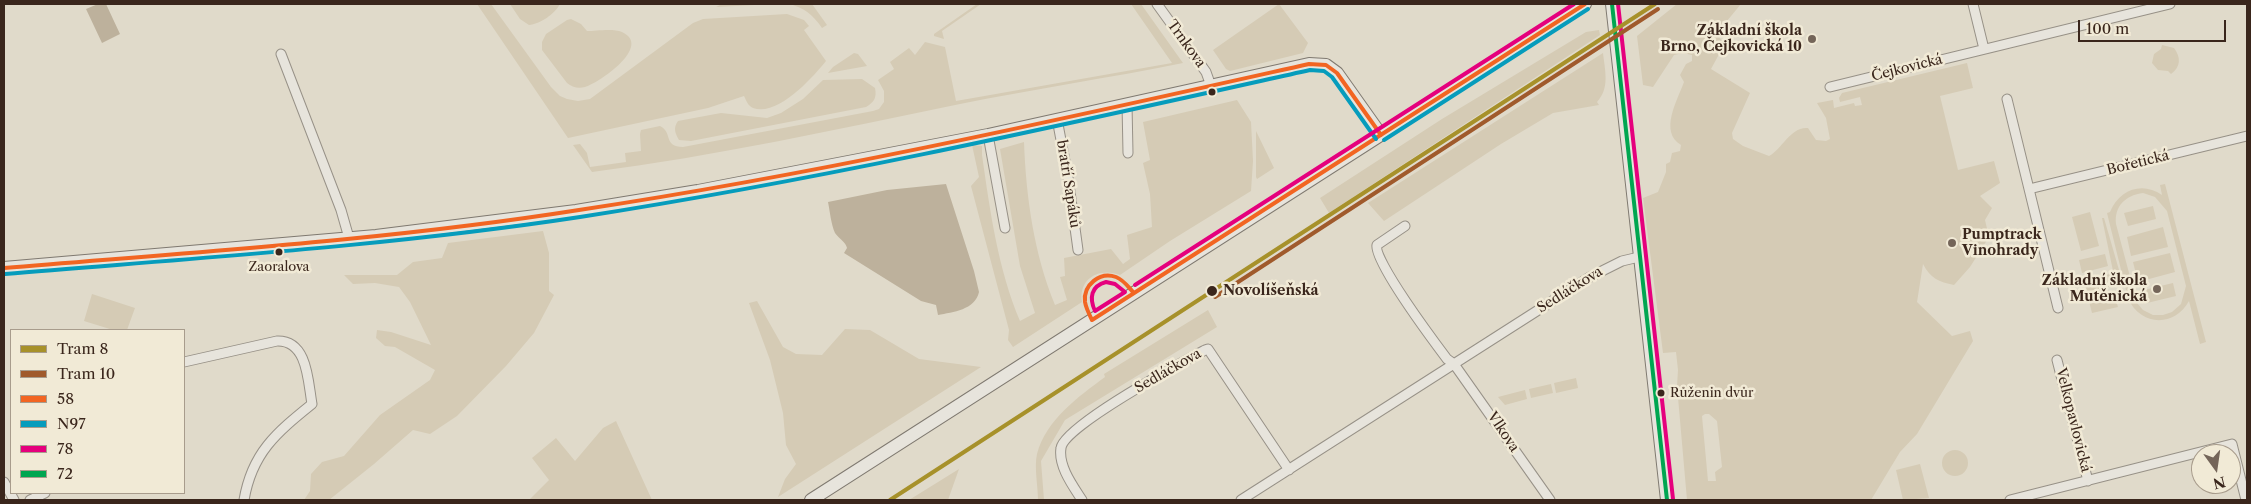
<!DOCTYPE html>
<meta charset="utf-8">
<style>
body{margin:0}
#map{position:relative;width:2251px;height:504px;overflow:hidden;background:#e0daca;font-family:"Libre Caslon Text",serif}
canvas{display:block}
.frame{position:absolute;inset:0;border:5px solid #3a261c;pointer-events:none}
.legend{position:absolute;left:10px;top:329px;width:175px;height:165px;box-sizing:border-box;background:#f1ead6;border:1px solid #a89c8c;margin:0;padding:6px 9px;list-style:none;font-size:15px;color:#3a261c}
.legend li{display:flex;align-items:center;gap:10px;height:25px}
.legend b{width:25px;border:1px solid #a89c8c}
.north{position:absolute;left:2191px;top:444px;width:50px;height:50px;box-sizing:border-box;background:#f1ead6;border:1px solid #a89c8c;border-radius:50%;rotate:166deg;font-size:14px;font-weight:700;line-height:20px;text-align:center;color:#3a261c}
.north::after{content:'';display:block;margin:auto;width:18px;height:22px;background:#746559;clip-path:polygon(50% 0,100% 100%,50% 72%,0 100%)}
.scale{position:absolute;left:2078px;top:20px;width:148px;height:22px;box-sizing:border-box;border:2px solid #3a261c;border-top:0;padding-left:6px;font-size:15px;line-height:18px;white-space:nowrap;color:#3a261c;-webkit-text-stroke:4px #f1ead6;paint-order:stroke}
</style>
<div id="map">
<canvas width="2251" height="504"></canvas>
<div class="frame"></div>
<ul class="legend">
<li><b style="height:6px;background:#a7912a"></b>Tram 8</li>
<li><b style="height:6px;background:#a05a2c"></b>Tram 10</li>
<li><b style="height:6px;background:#f26522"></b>58</li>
<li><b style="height:6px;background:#069cbc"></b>N97</li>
<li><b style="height:6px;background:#e5007d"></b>78</li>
<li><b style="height:6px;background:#00a651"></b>72</li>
</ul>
<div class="north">N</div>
<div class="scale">100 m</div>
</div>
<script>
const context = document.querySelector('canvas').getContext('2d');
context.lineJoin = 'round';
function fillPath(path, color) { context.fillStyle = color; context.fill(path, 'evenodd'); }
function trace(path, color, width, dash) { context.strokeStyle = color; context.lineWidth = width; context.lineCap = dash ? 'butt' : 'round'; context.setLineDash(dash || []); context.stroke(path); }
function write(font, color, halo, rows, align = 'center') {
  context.font = font + ' "Libre Caslon Text",serif'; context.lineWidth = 5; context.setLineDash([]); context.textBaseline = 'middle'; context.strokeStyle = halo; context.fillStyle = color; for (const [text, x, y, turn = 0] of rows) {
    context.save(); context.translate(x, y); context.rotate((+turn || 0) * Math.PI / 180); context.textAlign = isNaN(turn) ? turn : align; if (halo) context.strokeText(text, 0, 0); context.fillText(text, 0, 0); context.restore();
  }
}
const green = new Path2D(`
 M 477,4 L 491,4 L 551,87 L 560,96 L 567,99 L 578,101 L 590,99 L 693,23 L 703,19 L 787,14 L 804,20 L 809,26 L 804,30 L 826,61 C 813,77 778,117 753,108 C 748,106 746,100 744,96 L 708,108 L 568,138 Z
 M 510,4 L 560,4 C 555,14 540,24 529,25 L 520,19 Z
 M 722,4 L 774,4 L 716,7 Z
 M 788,4 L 812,4 L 827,25 L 822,28 C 813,15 804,7 788,4 Z
 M 977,4 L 981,4 L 942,31 L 944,39 L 934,36 L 934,34 Z
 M 1131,4 L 1141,4 L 1183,63 C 1109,78 1034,89 960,104 C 838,129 716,156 592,172 L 573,145 L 580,144 L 587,153 L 590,167 L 626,162 L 625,153 L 641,151 L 640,134 L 641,130 L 660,126 C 673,132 663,147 683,147 L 873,111 L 879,109 L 884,102 L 884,91 L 878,80 L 894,69 L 890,62 L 909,48 L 915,55 L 925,42 L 945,47 L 956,101 L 1172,63 Z
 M 1279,4 L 1308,43 L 1303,53 L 1230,71 L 1226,69 L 1213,50 Z
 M 1677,4 L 1741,4 L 1717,33 L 1724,45 L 1711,69 L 1750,93 L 1732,133 L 1733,139 L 1743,146 L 1769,156 C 1782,149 1791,126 1808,128 L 1816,140 L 1826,141 L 1830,139 L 1826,118 L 1817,103 L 1833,100 L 1834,108 L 1854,103 L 1855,106 L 1862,105 L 1860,97 L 1840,102 L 1839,98 L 1842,93 L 1967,63 L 1973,88 L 1940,96 L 1958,170 L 1994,161 L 2000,183 L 1980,196 L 1992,208 L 1985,220 L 1989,237 L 1970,267 L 1954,285 C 1939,282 1930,278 1923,264 L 1917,302 L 1952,336 L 1970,331 L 1973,341 L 1917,434 L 1900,452 L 1871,500 L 1687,500 L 1677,386 L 1678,370 L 1676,352 L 1663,353 L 1643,198 L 1658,192 L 1666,172 L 1666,164 L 1670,162 L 1672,153 L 1680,151 L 1681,145 C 1659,132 1677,101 1684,82 L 1680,75 L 1686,64 L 1692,61 L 1692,55 L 1683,53 L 1674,55 L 1653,87 L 1643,85 L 1637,36 ZM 1705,414 L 1709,414 L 1717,421 L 1722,467 L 1715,472 L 1716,481 L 1708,481 L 1702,416 Z
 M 571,19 L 581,24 L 587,31 C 596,31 613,28 622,32 C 653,46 599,83 585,87 C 578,89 572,87 567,83 L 542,50 L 542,42 L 546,34 L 567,20 Z
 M 1599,30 L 1600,35 L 1329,213 L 1320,198 L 1442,119 L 1586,32 Z
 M 2162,45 L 2174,48 C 2181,57 2181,67 2171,74 L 2168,71 L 2158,70 L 2152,63 L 2154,54 L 2161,49 Z
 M 854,53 L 858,54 L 867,66 L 828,73 L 833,67 Z
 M 1603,53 C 1605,71 1610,88 1597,102 L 1599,105 L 1553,113 L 1501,144 L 1384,221 L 1368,203 Z
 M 862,79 L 875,88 C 877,98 874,102 866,107 L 691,141 L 679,140 C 675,133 673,128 678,121 L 721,113 L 767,118 L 781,113 L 803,99 L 823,80 Z
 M 1237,100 L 1251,122 L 1253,161 L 1251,191 L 1170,241 L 1120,275 C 1100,267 1078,278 1082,302 L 1013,347 L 1008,340 L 1009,330 L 971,186 L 979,177 L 972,145 L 982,146 L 982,155 C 990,211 998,269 1020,321 L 1035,313 L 1020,266 L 1000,149 L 1024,142 C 1026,197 1034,254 1055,305 L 1067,300 L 1060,277 L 1065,276 L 1064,258 L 1111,249 L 1123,264 L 1130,259 L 1127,235 L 1152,227 L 1150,194 L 1143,163 L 1150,160 L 1143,122 Z
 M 1256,131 L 1274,168 L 1257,179 L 1256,177 Z
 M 2165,184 L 2206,342 L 2200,344 L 2189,301 C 2174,328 2140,326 2128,298 L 2107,213 L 2110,212 C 2119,190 2142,181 2162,195 L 2160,185 ZM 2143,193 L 2155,197 L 2167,211 L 2186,286 L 2181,304 L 2172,312 L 2163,315 L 2153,315 L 2143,310 L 2137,303 L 2116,224 C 2114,206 2126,195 2143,193 Z
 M 2153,206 L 2156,219 L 2128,226 L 2124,213 Z
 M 2090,212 L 2099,246 L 2081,251 L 2072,217 Z
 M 2102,218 L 2104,218 L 2119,270 L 2113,271 Z
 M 2163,227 L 2168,247 L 2131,256 L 2127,237 Z
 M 543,231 L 549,253 L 549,291 L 554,295 L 534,333 L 506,366 L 457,416 L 430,434 L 413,430 L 374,464 L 329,500 L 304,500 L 310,491 L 311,474 L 322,462 L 344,456 L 380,415 L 430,380 L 435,370 L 395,347 L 385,346 L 376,338 L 377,330 L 391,332 L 431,345 L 410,302 L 399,287 L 375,283 L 353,284 L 344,275 L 397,275 L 413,262 L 442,258 L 448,243 Z
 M 2170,253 L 2175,272 L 2138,282 L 2133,262 Z
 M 2105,254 L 2108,266 L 2082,273 L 2079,260 Z
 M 2110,274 L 2113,286 L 2087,292 L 2084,280 Z
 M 2173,283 L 2176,296 L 2147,303 L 2144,290 Z
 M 92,294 L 135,308 L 127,330 L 113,330 L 84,321 Z
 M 2114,294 L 2118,307 L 2092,313 L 2089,301 Z
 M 757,301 L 783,347 L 796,354 L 822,355 L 845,329 L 870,330 L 919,359 L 981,367 L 778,497 L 785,479 L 796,464 L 786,445 L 783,413 L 770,360 L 749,303 Z
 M 1208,310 L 1217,327 L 1065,420 L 1041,461 L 1044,500 L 1038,500 C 1038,486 1034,467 1037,454 C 1046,420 1078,397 1105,377 L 1104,374 Z
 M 1576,378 L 1578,388 L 1556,393 L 1554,383 Z
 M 1551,384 L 1553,393 L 1531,398 L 1529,389 Z
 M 1525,390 L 1527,399 L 1505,405 L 1498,397 Z
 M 616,421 L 652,500 L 529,500 L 549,480 L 532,458 L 556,438 L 575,461 L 603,428 Z
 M1942 463a13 13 0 1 1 26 0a13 13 0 1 1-26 0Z
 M 1920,464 L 1929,498 L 1903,500 L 1896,470 Z
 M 959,469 L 948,500 L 909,500 Z`);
const water = new Path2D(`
 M 98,4 L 106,4 L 120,34 L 102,43 L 86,9 Z
 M 946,184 L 974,271 L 979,292 C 975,310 953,312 938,315 L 936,305 L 921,301 L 844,253 L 847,248 C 846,242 839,239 835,233 C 831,224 830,212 828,202 L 887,190 Z`);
const street = new Path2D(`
 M 1157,4 L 1206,72 L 1211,86
 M 1973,4 L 1984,49
 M 281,54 L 341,210 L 349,238
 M 1830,87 L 2170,4
 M 2007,99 L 2029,189 L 2247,136
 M 1127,104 L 1128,153
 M 1057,119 L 1068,177 L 1078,250
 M 988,135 L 1005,228
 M 2029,189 L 2058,308
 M 1405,226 L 1377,245 C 1372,259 1435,343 1447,359 L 1454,364 L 1550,500
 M 2057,360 L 2088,481
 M 184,362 L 277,341 C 308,340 308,382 312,404 C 276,433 252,453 244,500
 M 4,482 L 14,500
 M 30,500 L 45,493
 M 1082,500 C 1073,486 1058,466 1061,448 C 1064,426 1181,363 1205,350 L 1208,349 L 1289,470
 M 1241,500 L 1590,277 L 1622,261 L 1639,257
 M 2010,500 L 2232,444 L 2246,500`);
const secondary = new Path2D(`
 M 1612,4 L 1667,500
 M 4,268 L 376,236 L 576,211 L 698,191 L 988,135 L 1309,64 L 1326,65 L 1337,73 L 1381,135
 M 811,500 L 1585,4`);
const bus1 = new Path2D(`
 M 4,268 C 196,252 389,240 579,210 C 825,173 1067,118 1309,64 L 1326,65 L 1337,73 L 1381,135
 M 1092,320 L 1585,4
 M 1092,320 C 1089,314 1086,308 1085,302 C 1083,285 1100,271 1116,277 C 1124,280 1129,288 1134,293`);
const bus2 = new Path2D(`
 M 1384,140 L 1588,9
 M 5,274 C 196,258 389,246 580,217 C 825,179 1067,124 1310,70 L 1324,71 L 1332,77 L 1376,139`);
const bus3 = new Path2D(`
 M 1618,4 L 1673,499
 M 1106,282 L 1115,284 L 1125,292 L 1095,311 C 1089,298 1091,286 1106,282 Z
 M 1135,285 L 1574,4`);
const bus4 = new Path2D(`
 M 1612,4 L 1667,500`);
const tram1 = new Path2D(`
 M 890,500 L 1655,4`);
const tram2 = new Path2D(`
 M 1215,297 L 1658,9`);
const markers = [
 [1812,39,5,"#746559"],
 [1212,92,4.5,"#3a261c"],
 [1952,243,5,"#746559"],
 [279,252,4.5,"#3a261c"],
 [2157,289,5,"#746559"],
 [1212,291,6,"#3a261c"],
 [1661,393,4.5,"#3a261c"]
];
const busNames = [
 ["Zaoralova",279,267],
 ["Růženin dvůr",1670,393,"left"]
];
const poiNames = [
 ["Základní škola",1802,31],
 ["Brno, Čejkovická 10",1802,47],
 ["Pumptrack",1962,235,"left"],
 ["Vinohrady",1962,251,"left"],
 ["Základní škola",2147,281],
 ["Mutěnická",2147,297]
];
const streetNames = [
 ["Trnkova",1186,44,54],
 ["Čejkovická",1907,68,-14],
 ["Bořetická",2138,163,-14],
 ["bratří Sapáků",1068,184,81],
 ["Sedláčkova",1570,290,-32],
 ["Sedláčkova",1168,371,-30],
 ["Velkopavlovická",2073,420,76],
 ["Vlkova",1503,432,56]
];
const stopNames = [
 ["Novolíšeňská",1223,291]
];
fillPath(green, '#d5cbb5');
fillPath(water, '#bdb19c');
trace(street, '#979187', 11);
trace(secondary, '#7f7970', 14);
trace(street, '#e7e4dc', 9);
trace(secondary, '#e7e4dc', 12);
trace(bus1, '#f26522', 4);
trace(bus2, '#069cbc', 4);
trace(bus3, '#e5007d', 4);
trace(bus4, '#00a651', 4);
trace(tram1, '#a7912a', 4);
trace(tram2, '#a05a2c', 4);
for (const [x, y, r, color] of markers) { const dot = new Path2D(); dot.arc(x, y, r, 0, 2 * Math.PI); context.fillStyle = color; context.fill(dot); trace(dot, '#f1ead6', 2); }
write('13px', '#3a261c', '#f1ead6', busNames);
write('bold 14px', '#3a261c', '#f1ead6', poiNames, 'right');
write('14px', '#3a261c', '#f1ead6', streetNames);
write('bold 14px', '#3a261c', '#f1ead6', stopNames, 'left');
</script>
